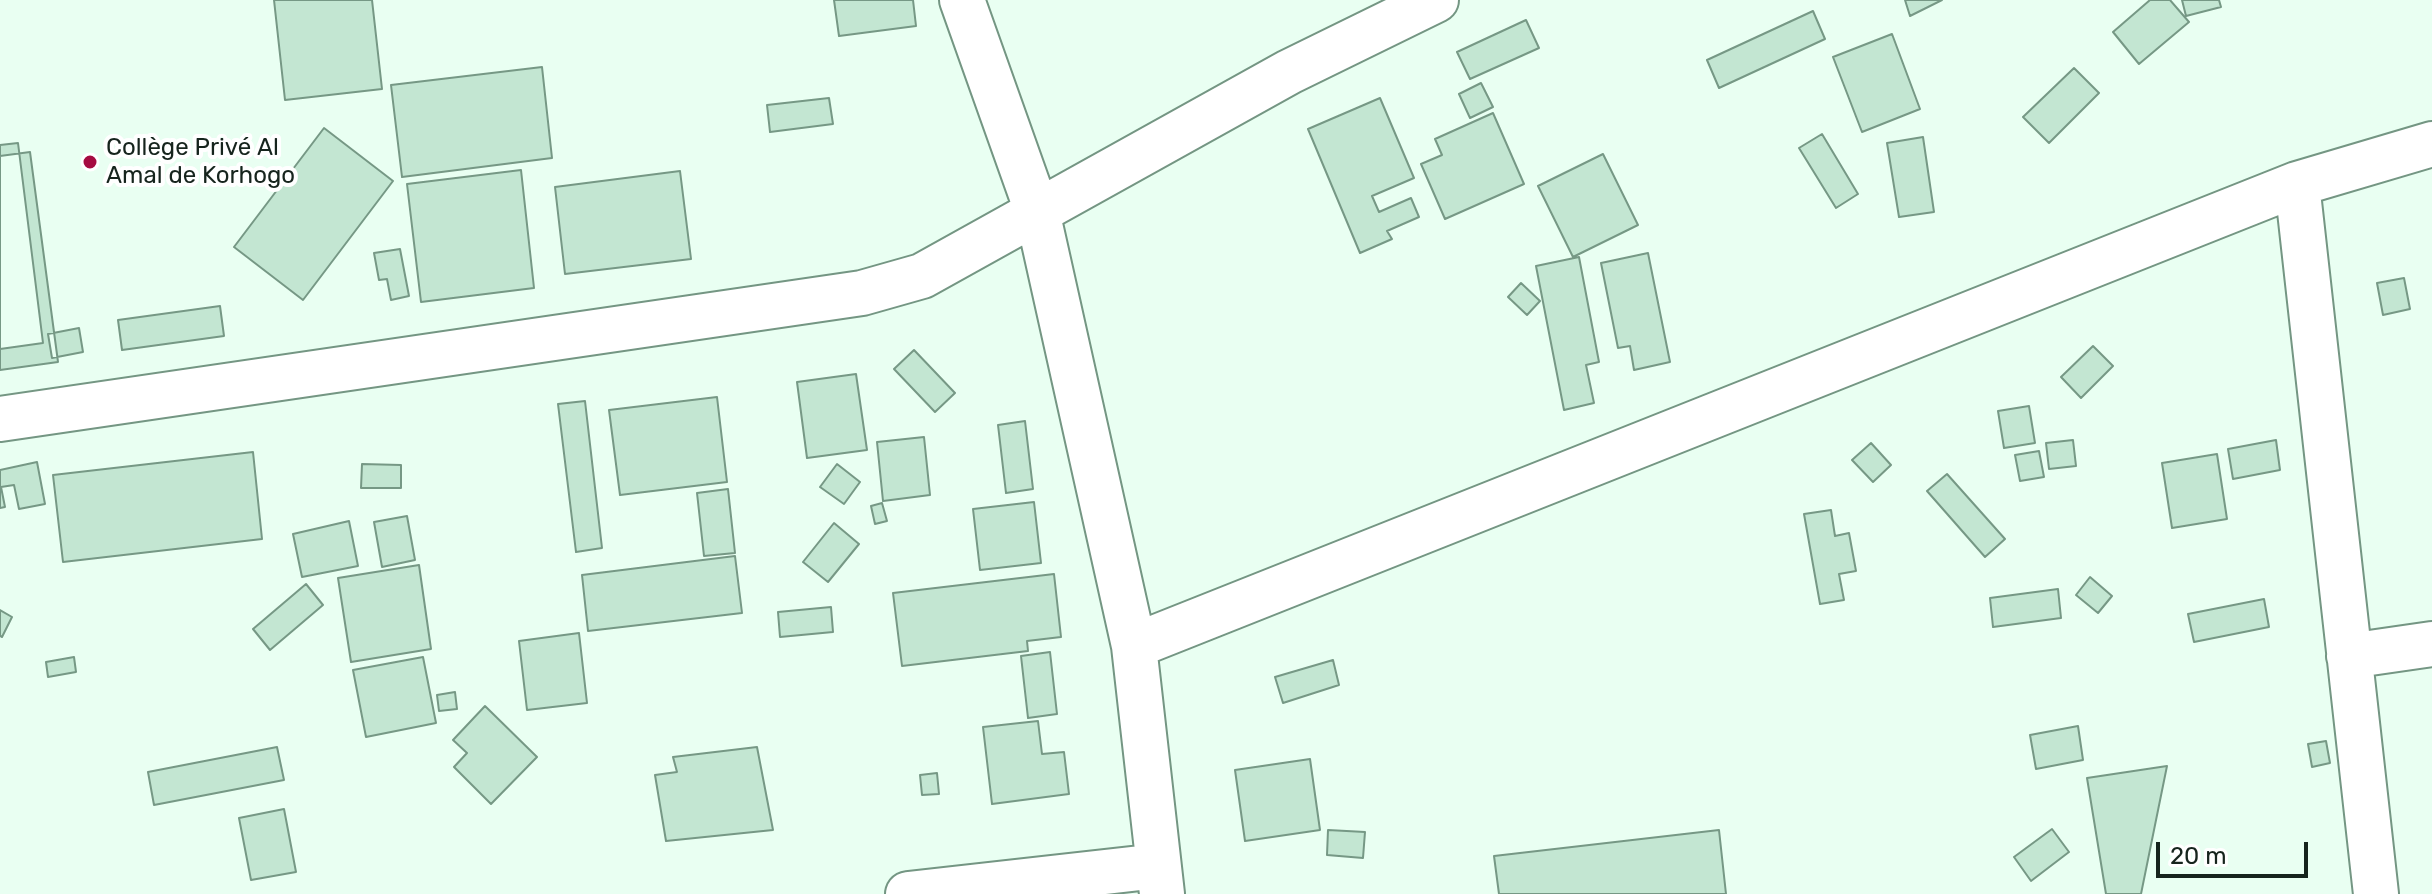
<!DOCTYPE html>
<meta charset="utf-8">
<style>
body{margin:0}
#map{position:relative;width:2432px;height:894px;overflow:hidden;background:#e9fff2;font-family:Rubik,sans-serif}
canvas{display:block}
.scale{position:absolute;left:2156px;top:842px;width:152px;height:36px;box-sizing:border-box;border:4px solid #16241d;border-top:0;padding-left:10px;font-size:24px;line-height:28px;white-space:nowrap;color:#16241d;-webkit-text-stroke:6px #fff;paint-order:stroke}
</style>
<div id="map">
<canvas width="2432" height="894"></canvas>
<div class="scale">20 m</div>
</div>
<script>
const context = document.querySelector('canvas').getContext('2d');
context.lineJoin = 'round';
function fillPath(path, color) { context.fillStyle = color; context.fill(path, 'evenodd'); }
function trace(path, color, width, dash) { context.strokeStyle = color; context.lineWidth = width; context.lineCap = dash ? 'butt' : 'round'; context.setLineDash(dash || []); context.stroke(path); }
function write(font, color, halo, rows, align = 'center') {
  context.font = font + ' Rubik,sans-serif'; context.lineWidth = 8; context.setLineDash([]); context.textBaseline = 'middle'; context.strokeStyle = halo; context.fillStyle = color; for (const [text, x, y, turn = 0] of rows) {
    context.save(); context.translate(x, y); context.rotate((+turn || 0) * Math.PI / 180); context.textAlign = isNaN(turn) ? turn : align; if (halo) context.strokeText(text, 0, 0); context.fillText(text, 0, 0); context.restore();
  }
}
const building = new Path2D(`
 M 274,0 L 372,0 L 382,89 L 285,100 Z
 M 834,0 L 913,0 L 916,26 L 839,36 Z
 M 1905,0 L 1942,0 L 1910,16 Z
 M 2150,0 L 2170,0 L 2189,22 L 2139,64 L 2113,32 Z
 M 2182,0 L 2219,0 L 2221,7 L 2186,16 Z
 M 1813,11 L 1825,39 L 1719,88 L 1707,60 Z
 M 1526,20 L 1539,48 L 1470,79 L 1457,52 Z
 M 1892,34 L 1920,109 L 1862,132 L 1833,57 Z
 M 542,67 L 552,158 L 402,177 L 391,85 Z
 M 2074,68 L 2099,93 L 2049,143 L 2023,117 Z
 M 1481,83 L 1493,107 L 1470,118 L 1459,94 Z
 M 829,98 L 833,124 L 770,132 L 767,105 Z
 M 1380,98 L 1414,178 L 1372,196 L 1379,212 L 1411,198 L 1419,217 L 1387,231 L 1392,239 L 1360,253 L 1308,129 Z
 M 1493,113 L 1524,184 L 1445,219 L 1421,164 L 1442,155 L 1435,139 Z
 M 324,128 L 393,181 L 303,300 L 234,247 Z
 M 1822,134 L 1858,194 L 1836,208 L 1799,148 Z
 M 1923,137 L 1934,212 L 1899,217 L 1887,143 Z
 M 18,143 L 43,343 L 0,349 L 0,145 Z
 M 30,152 L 58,362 L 0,370 L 0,156 Z
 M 1603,154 L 1638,225 L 1573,257 L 1538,186 Z
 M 521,170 L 534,288 L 421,302 L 407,184 Z
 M 680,171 L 691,259 L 565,274 L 555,187 Z
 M 400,249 L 409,296 L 391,300 L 387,279 L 379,280 L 374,253 Z
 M 1648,253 L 1670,362 L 1634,370 L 1630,346 L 1618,348 L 1601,263 Z
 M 1579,257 L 1599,362 L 1586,365 L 1594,403 L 1564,410 L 1536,266 Z
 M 2404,278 L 2410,309 L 2383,315 L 2377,283 Z
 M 1521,283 L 1540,301 L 1527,315 L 1508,297 Z
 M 220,306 L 224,336 L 122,350 L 118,320 Z
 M 79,328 L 83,352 L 52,358 L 48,334 Z
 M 2093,346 L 2113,366 L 2081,398 L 2061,377 Z
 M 914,350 L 955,393 L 935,412 L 894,369 Z
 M 856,374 L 867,450 L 807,458 L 797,382 Z
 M 717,397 L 727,482 L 620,495 L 609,410 Z
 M 585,401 L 602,548 L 576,552 L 558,404 Z
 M 2029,406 L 2035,443 L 2004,448 L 1998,411 Z
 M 1025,421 L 1033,489 L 1006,493 L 998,425 Z
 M 924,437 L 930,495 L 883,501 L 877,442 Z
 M 2073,440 L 2076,466 L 2049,469 L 2046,443 Z
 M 2276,440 L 2280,470 L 2233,479 L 2228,449 Z
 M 1871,443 L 1891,465 L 1873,482 L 1852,460 Z
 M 2039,451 L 2044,477 L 2020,481 L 2015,455 Z
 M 253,452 L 262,539 L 63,562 L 53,475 Z
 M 2217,454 L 2227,519 L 2172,528 L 2162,463 Z
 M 37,462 L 45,504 L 19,509 L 14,485 L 1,487 L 5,507 L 0,508 L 0,470 Z
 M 362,464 L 401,465 L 401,488 L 361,488 Z
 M 837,464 L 860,482 L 844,504 L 820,487 Z
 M 1947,474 L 2005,539 L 1985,557 L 1927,491 Z
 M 728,489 L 735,553 L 704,556 L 697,493 Z
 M 1034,502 L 1041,563 L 980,570 L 973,509 Z
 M 882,503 L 887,521 L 875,524 L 871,506 Z
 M 1831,510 L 1835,536 L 1849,533 L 1856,571 L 1839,574 L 1844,600 L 1820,604 L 1804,514 Z
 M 407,516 L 415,560 L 382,567 L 374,522 Z
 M 349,521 L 358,566 L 302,577 L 293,534 Z
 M 834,523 L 859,544 L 828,582 L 803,562 Z
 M 735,556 L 742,613 L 588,631 L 582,575 Z
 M 419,565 L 431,649 L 351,662 L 338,578 Z
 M 1054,574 L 1061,637 L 1027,641 L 1028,651 L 902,666 L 893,593 Z
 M 2090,577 L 2112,596 L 2098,613 L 2076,595 Z
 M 306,584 L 323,605 L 270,650 L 253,629 Z
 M 2058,589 L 2061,618 L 1993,627 L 1990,598 Z
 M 2264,599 L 2269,627 L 2194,642 L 2188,614 Z
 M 831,607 L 833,632 L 780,637 L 778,612 Z
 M 0,610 L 12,617 L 2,637 L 0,636 Z
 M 579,633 L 587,703 L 527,710 L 519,641 Z
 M 1050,652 L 1057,714 L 1028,718 L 1021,656 Z
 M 74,657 L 76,672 L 48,677 L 46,662 Z
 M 423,657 L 436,723 L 366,737 L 353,670 Z
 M 1333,660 L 1339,685 L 1283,703 L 1275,677 Z
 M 455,692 L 457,709 L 439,711 L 437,695 Z
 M 485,706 L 537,757 L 491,804 L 454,767 L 467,753 L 453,740 Z
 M 1038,721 L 1042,754 L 1064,752 L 1069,794 L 992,804 L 983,727 Z
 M 2078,726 L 2083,760 L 2036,769 L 2030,735 Z
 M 2326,741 L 2330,763 L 2312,767 L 2308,744 Z
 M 277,747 L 284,780 L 154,805 L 148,772 Z
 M 757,747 L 773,830 L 666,841 L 655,775 L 677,772 L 673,757 Z
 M 1310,759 L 1320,830 L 1245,841 L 1235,770 Z
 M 2167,766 L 2141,894 L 2106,894 L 2087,778 Z
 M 937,773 L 939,794 L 922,795 L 920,775 Z
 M 284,809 L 296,872 L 251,880 L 239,818 Z
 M 2052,829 L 2069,852 L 2031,881 L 2014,857 Z
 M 1328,830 L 1365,832 L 1363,858 L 1327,855 Z
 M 1719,830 L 1726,894 L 1499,894 L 1494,856 Z`);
const minor = new Path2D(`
 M 962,0 L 1037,211 L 1134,646 L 1162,894
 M 2297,184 L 2376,894
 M 0,419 L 862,293 L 922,276 L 1289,72 L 1436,0
 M 1134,646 L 2297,184 L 2432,144
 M 2349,656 L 2432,644
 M 908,894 L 1158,866`);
const markers = [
 [90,162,8,"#a50b41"]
];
const poiNames = [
 ["Collège Privé Al",106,148],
 ["Amal de Korhogo",106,176]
];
fillPath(building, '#c3e6d2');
trace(building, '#769885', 2);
trace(minor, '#749683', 48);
trace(minor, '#fff', 44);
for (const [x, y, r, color] of markers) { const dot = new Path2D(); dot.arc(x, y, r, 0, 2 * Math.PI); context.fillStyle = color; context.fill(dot); trace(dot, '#fff', 3); }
write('24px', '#16241d', '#fff', poiNames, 'left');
</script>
